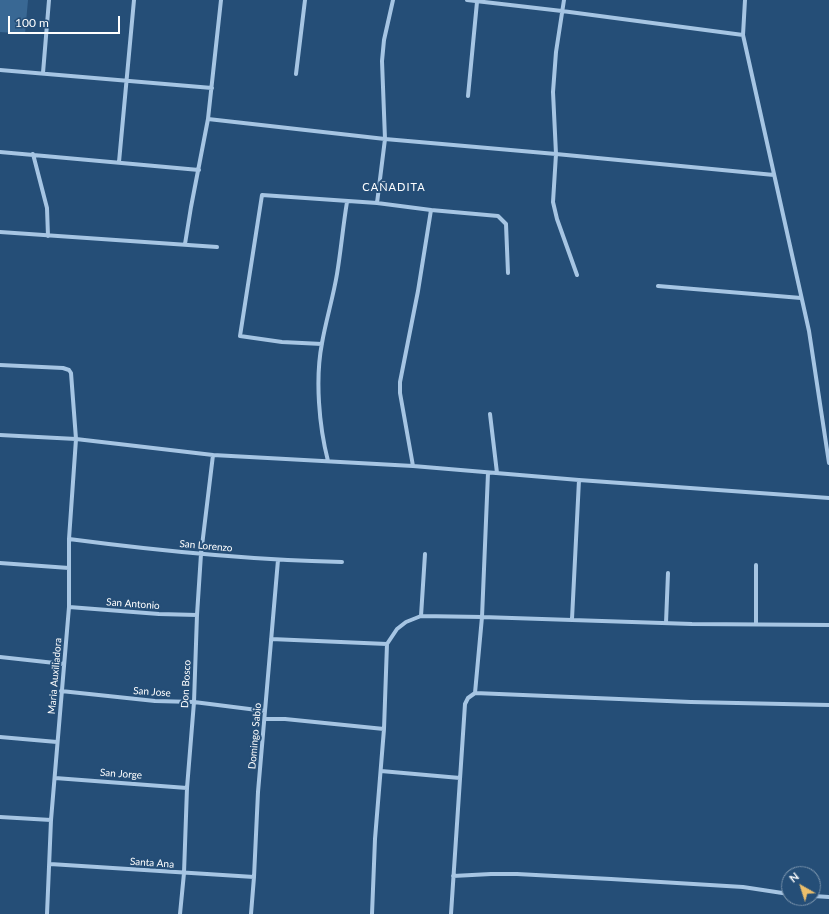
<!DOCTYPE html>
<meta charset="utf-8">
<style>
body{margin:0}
#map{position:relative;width:829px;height:914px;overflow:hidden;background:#254e77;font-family:Lato,sans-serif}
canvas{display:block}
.north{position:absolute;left:781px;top:866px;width:40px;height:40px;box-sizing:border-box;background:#254e77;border:1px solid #7c95ad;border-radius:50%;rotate:321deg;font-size:11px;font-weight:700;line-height:16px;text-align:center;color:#fff}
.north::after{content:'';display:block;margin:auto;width:14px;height:18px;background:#ecbf6b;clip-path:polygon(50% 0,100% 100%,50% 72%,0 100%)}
.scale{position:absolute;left:8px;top:16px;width:112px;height:18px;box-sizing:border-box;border:2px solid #fff;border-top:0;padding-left:5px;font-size:12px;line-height:14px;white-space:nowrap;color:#fff;-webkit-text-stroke:3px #254e77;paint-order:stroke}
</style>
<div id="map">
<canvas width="829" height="914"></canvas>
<div class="north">N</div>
<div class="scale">100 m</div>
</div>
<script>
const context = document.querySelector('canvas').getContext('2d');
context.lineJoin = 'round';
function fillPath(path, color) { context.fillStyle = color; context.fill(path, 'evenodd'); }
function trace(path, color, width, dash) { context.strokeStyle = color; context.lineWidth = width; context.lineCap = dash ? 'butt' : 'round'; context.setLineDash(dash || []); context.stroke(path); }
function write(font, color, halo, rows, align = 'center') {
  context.font = font + ' Lato,sans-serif'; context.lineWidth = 4; context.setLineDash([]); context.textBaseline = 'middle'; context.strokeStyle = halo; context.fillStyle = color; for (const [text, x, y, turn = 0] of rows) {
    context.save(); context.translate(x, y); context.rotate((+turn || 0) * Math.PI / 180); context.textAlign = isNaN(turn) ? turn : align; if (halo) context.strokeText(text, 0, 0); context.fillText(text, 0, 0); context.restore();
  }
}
const green = new Path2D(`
 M 0,0 L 28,0 L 25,34 L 0,32 Z`);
const minor = new Path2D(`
 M 467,0 L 562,11 L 743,35
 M 564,0 L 556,52 L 553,92 L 556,154 L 553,202 L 557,219 L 577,275
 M 745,0 L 743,35 L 809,331 L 829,463
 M 0,70 L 212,88
 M 43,73 L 49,0
 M 296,74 L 305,0
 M 468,96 L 477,2
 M 208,119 L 385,139 L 556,154 L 774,175
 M 0,152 L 199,170
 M 33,154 L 47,208 L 48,236
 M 119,162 L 134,0
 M 377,203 L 385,139 L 382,61 L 384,40 L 393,0
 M 0,232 L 217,247
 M 185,244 L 191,207 L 208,119 L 221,0
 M 658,286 L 801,298
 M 322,344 L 282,342 L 240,336 L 262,195 L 377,203 L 431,210 L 498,216 L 506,224 L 508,273
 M 0,365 L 63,368 L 69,370 L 71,373 L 76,439 L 69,539 L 69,607 L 51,820 L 47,914
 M 490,414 L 497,473
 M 0,435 L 76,439 L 213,455 L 413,466 L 579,480 L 829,498
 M 328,461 C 319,426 315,379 322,343 C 326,320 333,298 337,274 C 341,250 343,226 347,202
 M 413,466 L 400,393 L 400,382 L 418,291 L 431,210
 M 69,539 C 160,551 251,560 342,562
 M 0,563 L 69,568
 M 69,607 L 159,614 L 197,615
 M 421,616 L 425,554
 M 572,619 L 579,480
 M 666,623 L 668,573
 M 756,624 L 756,565
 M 271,639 L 387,644
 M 0,657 L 64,664
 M 61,691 L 155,701 L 194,702 L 265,711
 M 475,693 L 482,617 L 488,473
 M 265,719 L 285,719 L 384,729
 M 0,737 L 57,742
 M 381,771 L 460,778
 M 55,778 L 187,788
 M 0,817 L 51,820
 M 50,864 L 254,877
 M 453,876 L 491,874 L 517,874 L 611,879 L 743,887 L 789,894
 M 813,896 L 829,897
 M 180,914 L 184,873 L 187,788 L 194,702 L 197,615 L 201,554 L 213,455
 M 251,914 L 254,877 L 258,792 L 278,560
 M 372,914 L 375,839 L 384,729 L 387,644 L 397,629 L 406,622 L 421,616 L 482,617 L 692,624 L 829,625
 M 451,914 L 465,704 L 468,698 L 475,693 L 691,702 L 829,705`);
const streetNames = [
 ["San Lorenzo",206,546,5],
 ["San Antonio",133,604,4],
 ["Maria Auxiliadora",55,676,-85],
 ["Don Bosco",186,684,-87],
 ["San Jose",152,692,4],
 ["Domingo Sabio",255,736,-85],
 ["San Jorge",121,774,4],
 ["Santa Ana",152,863,4]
];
const neighbourhoodNames = [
 ["CAÑADITA",394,187]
];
fillPath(green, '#396894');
trace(minor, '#a6c5e3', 4);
write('10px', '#fff', '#254e77', streetNames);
context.letterSpacing = '1px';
write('11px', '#fff', '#254e77', neighbourhoodNames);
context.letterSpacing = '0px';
</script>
